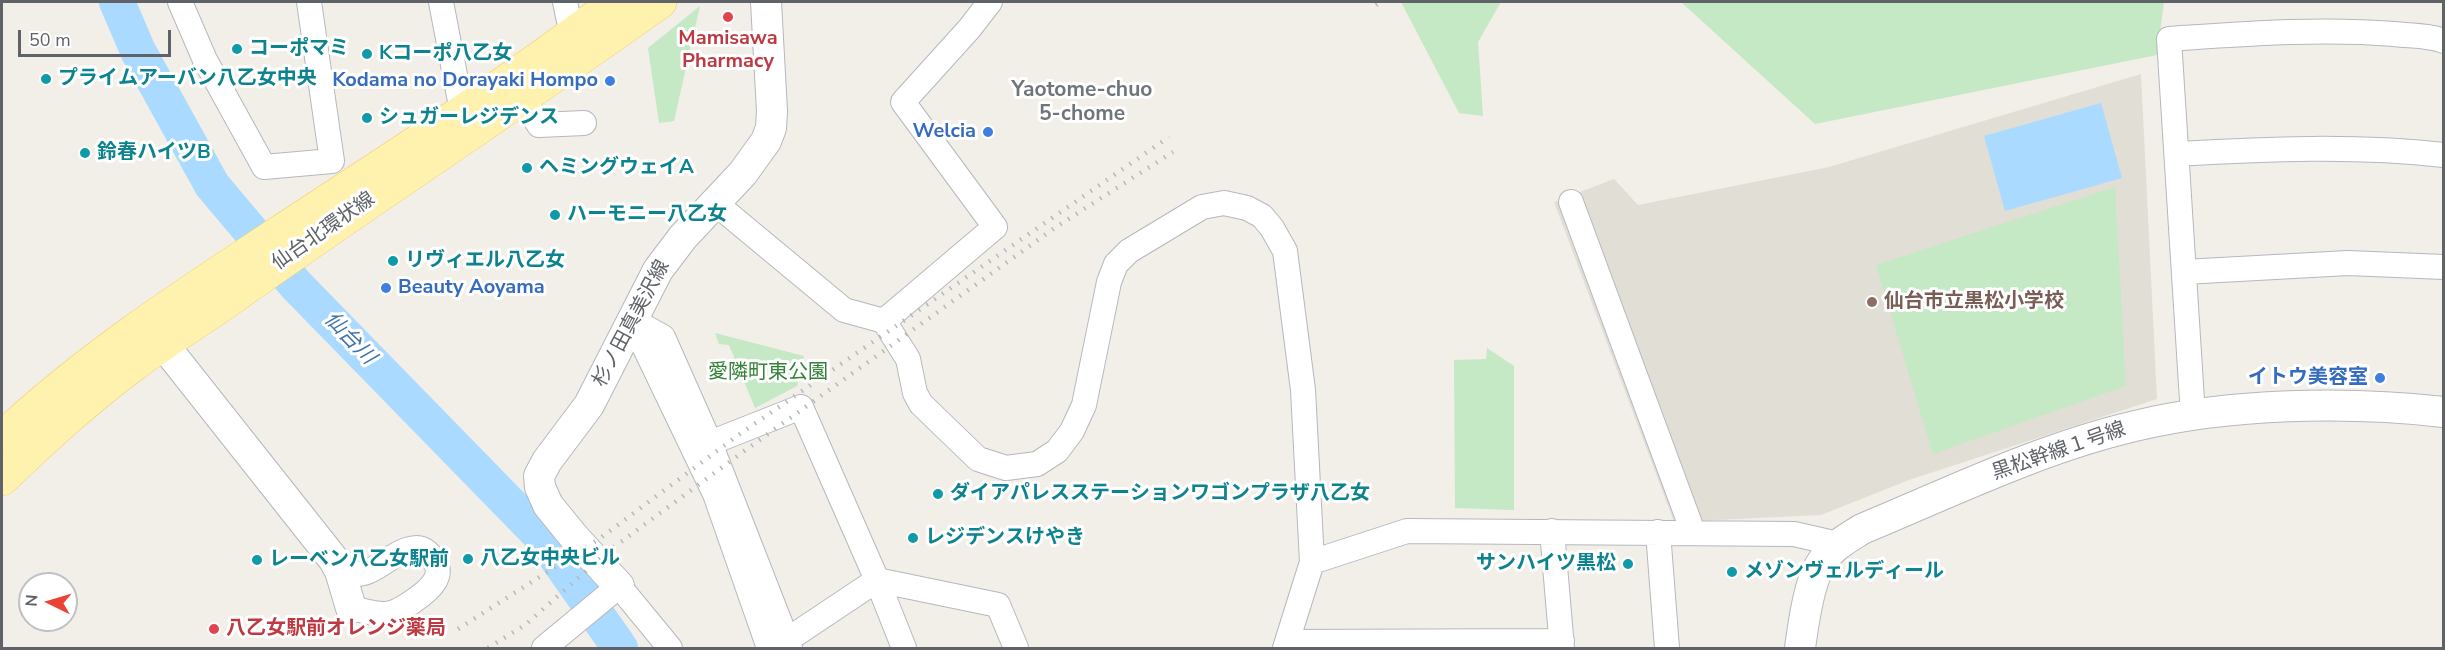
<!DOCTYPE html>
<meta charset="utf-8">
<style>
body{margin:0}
#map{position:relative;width:2445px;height:650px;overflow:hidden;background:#f1efe8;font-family:"Nunito Sans",sans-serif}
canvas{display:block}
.frame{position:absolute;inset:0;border:3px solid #5f6368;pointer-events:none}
.north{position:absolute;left:18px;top:572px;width:60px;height:60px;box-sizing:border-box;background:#fff;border:2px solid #bfc1c3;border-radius:50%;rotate:275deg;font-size:16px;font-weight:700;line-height:24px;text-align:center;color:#5f6368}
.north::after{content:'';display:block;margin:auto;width:21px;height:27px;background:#ea4335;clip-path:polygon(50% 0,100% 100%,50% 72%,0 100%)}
.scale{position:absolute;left:18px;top:30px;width:153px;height:27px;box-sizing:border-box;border:3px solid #5f6368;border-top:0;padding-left:8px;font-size:18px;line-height:21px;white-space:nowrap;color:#5f6368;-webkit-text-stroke:4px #fff;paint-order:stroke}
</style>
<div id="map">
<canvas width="2445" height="650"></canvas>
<div class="frame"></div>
<div class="north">N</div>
<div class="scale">50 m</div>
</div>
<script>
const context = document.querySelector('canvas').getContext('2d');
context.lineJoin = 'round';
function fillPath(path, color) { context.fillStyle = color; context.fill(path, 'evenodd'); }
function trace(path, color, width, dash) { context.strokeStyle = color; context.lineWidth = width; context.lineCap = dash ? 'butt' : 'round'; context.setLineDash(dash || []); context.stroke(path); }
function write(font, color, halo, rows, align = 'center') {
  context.font = font + ' "Nunito Sans","Noto Sans JP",sans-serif'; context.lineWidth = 6; context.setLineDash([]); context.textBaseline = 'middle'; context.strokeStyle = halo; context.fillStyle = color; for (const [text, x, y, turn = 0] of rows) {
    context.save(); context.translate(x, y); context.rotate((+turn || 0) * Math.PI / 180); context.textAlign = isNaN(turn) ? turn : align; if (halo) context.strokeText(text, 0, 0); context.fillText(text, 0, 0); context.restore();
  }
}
const education = new Path2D(`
 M 2141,74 L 2157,399 L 1909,480 L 1821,515 L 1674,522 L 1554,202 L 1614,179 L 1638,205 L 1829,167 Z`);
const green = new Path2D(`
 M 1401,2 L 1501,2 L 1478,42 L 1483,116 L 1459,113 Z
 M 1681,2 L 2164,2 L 2157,55 L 1815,124 Z
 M 700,6 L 674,121 L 659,123 L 648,48 Z
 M 2115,187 L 2126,386 L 1933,454 L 1876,265 Z
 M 715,333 L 804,356 L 797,386 L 755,408 L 729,345 L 719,344 Z
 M 1487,348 L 1514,366 L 1514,510 L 1455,508 L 1454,360 L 1486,359 Z`);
const water = new Path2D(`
 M 2101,103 L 2122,178 L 2005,211 L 1984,136 Z`);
const river = new Path2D(`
 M 117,2 L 138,51 L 212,185 L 296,285 L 543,538 L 620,648`);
const minor = new Path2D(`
 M 180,2 L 205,60 L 264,167 L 332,161 L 309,2
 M 441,2 L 459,96 L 465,109
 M 565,2 L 572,35
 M 522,98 L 539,125 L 584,123
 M 2177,154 C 2266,149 2355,145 2444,155
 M 1571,202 L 1693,532
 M 715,203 L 844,310 L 884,321 L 995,227 L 903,102 L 969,29 L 990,2
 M 2184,272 L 2348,263 L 2444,267
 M 631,319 L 663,337 L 710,443 L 790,648
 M 631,319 L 715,494 L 769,648
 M 884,321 L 908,359 L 915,393 L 921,404 L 978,459 L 1006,468 L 1037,464 L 1057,451 L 1072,431 L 1084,405 L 1109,282 L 1116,264 L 1129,251 L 1202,207 L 1224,203 L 1247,208 L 1262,216 L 1272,228 L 1285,251 L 1303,390 L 1312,562 L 1285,648
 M 2193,416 L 2169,39 C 2244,34 2319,28 2394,34 C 2410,36 2429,35 2444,41
 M 710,443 L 801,407 L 877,580 L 904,648
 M 1552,531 L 1562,648
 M 1658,532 L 1667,648
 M 1312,562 L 1407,531 L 1794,534 L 1838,544
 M 341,576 C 350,575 361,575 369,571 C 384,565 411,538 427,552 C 451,573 430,590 412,602 C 403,608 394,615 383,614 C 372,614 361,610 351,608
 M 1287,642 L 1562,641
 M 773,647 L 787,640 L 877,580 L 998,605 L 1016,648
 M 544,648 L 619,586 L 670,648`);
const tertiary = new Path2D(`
 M 148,325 L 334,560 L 340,571 L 351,608
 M 619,586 L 574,537 L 548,505 L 540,487 L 539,476 L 547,461 L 589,405 L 658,270 L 683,237 L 743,173 L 766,141 L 771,128 L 772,111 L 766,2
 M 1800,648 C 1803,626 1809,580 1822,562 C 1831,547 1848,538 1862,529 C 1951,492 2041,448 2135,426 C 2230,403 2346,401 2444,412`);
const primary = new Path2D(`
 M 2,438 C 88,357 187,293 286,228 C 397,155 510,83 615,2
 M 2,479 C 43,440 86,400 132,366 C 162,343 195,324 226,302 C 369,200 517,104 660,2`);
const rail = new Path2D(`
 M 1376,5 L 1380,2
 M 458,629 L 599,539 L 737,436 L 1169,137
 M 488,648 L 525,625 L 610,550 L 747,449 L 1056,227 L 1173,152`);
const markers = [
 [728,17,6,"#e0444e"],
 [237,49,6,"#0f9aa8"],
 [367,54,6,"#0f9aa8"],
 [46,79,6,"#0f9aa8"],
 [610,81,6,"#3f7fe0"],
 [367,118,6,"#0f9aa8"],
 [988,132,6,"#3f7fe0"],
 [85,153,6,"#0f9aa8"],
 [527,168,6,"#0f9aa8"],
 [555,215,6,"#0f9aa8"],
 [393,261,6,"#0f9aa8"],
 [386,288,6,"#3f7fe0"],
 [1872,302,6,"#8d6e63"],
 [2380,378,6,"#3f7fe0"],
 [938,494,6,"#0f9aa8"],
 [913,538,6,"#0f9aa8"],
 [468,559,6,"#0f9aa8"],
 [257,560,6,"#0f9aa8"],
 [1628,564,6,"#0f9aa8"],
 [1732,572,6,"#0f9aa8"],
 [214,629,6,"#e0444e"]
];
const healthNames = [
 ["Mamisawa",728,39],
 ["Pharmacy",728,62],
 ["八乙女駅前オレンジ薬局",226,629,"left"]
];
const cultureNames = [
 ["コーポマミ",249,49],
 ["Kコーポ八乙女",379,54],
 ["プライムアーバン八乙女中央",58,79],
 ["シュガーレジデンス",379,118],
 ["鈴春ハイツB",97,153],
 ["ヘミングウェイA",539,168],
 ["ハーモニー八乙女",567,215],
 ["リヴィエル八乙女",405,261],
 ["ダイアパレスステーションワゴンプラザ八乙女",950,494],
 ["レジデンスけやき",925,538],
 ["八乙女中央ビル",480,559],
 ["レーベン八乙女駅前",269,560],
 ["サンハイツ黒松",1616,564,"right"],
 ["メゾンヴェルディール",1744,572]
];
const shopNames = [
 ["Kodama no Dorayaki Hompo",598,81],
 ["Welcia",976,132],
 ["Beauty Aoyama",398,288,"left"],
 ["イトウ美容室",2368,378]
];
const streetNames = [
 ["仙台北環状線",324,232,-35],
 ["杉ノ田真美沢線",632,324,-62],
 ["黒松幹線１号線",2059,452,-19]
];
const educationNames = [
 ["仙台市立黒松小学校",1884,302]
];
const parkNames = [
 ["愛隣町東公園",768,373]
];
const neighbourhoodNames = [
 ["Yaotome-chuo",1082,91],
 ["5-chome",1082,115]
];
const waterNames = [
 ["仙台川",349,339,46]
];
fillPath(education, '#e1ded6');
fillPath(green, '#c5e8c5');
fillPath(water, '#aadaff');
trace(river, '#aadaff', 36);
trace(minor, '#b5b8bc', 26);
trace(tertiary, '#b5b8bc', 32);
trace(primary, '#f2c960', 34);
trace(minor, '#fff', 24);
trace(tertiary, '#fff', 30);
trace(primary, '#fff2af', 33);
trace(rail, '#b6b7b8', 4.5, [1.5, 8]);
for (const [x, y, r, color] of markers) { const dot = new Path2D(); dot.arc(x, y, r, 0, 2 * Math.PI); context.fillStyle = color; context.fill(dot); trace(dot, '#fff', 2); }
write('bold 20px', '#be3a42', '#fff', healthNames);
write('bold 20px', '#0d838f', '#fff', cultureNames, 'left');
write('bold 20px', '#366cbe', '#fff', shopNames, 'right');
write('20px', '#5f6368', '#fff', streetNames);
write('bold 20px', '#785e54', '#fff', educationNames, 'left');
write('20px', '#348238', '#fff', parkNames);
write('bold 21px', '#70757a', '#fff', neighbourhoodNames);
write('italic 21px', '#4174aa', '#fff', waterNames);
</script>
